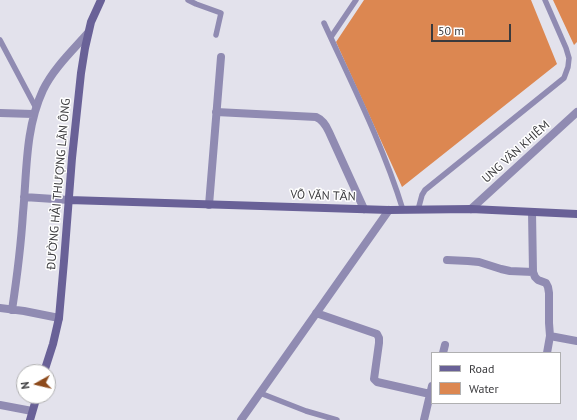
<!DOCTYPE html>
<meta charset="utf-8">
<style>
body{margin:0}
#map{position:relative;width:577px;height:420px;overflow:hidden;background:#e3e2ec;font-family:"PT Sans",sans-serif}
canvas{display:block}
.legend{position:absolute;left:431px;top:352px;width:130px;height:52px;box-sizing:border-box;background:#fff;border:1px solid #b0b0b1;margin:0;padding:5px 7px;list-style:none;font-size:12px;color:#3a3a3d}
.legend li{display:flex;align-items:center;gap:8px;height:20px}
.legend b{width:20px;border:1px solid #b0b0b1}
.north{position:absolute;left:16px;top:364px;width:40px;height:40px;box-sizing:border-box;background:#fff;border:1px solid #b0b0b1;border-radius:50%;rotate:262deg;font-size:11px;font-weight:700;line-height:16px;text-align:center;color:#3a3a3d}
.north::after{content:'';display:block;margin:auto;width:14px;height:18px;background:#8d4a1b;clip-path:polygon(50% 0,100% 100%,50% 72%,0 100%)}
.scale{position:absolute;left:431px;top:24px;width:80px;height:18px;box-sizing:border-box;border:2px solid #3a3a3d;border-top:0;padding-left:5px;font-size:12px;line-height:14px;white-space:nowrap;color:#3a3a3d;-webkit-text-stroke:3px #fff;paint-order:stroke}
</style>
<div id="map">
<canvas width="577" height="420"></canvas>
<ul class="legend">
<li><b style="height:5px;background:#696197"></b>Road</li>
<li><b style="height:11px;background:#dc8751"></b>Water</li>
</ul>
<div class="north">N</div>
<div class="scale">50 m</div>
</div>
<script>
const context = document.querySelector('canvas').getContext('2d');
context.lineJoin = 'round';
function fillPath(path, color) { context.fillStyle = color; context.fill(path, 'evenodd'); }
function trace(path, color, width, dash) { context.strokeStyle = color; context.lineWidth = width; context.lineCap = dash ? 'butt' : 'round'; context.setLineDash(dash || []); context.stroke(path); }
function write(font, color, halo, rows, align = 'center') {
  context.font = font + ' "PT Sans",sans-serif'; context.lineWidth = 3; context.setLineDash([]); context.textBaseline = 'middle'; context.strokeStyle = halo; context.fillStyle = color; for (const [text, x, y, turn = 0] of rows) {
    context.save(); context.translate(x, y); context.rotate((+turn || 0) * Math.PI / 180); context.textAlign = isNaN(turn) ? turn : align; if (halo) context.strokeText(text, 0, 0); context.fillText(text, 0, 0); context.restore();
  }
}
const water = new Path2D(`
 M 364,0 L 531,0 L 557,64 L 402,187 L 336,42 Z
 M 553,0 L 577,0 L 577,42 L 574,45 Z`);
const lane = new Path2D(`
 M 188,0 L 196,4 L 221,13 L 216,35
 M 324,23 C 352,84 383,145 403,210
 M 331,37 L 356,0
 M 0,40 L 36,108
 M 418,210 L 422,195 L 425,190 L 564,78 L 568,67 L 569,58 L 566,48 L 545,0
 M 260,393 L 306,411 L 337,420`);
const street = new Path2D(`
 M 216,112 L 316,117 C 323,120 326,125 329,132 L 364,209
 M 0,113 L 33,114
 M 24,197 L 69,200
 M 209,205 L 221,57
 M 471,209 L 577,112
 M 532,212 L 533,272 L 535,277 L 538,280 L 546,283 L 548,287 L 549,293 L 549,323 L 550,336 L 577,341
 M 447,260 L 468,261 L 479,262 L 501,269 L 510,271 L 533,272
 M 0,308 L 24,311 L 59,318
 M 12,310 C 17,277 21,245 23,213 C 27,171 25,129 43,90 C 53,69 72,51 88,33
 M 316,313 L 377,334 L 379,338 L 379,343 L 374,379 L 377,382 L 430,394
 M 443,353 L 445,345
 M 547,353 L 550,336
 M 0,405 L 32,411
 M 241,420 L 389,210
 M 424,420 L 432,386`);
const secondary = new Path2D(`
 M 69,200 L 389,210 L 471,209 L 577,214
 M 44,372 L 53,344 L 59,318 L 64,261 L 72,158 L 81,73 L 85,48 L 91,22 L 101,0
 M 30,420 L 37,396`);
const streetNames = [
 ["UNG VĂN KHIÊM",516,152,-42],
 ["ĐƯỜNG HẢI THƯỢNG LÃN ÔNG",59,184,-85],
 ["VÕ VĂN TẦN",323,196,2]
];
fillPath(water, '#dc8751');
trace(lane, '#908bb2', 5.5);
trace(street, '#908bb2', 8);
trace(secondary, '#696197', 8);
write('12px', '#3a3a3d', '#fff', streetNames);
</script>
